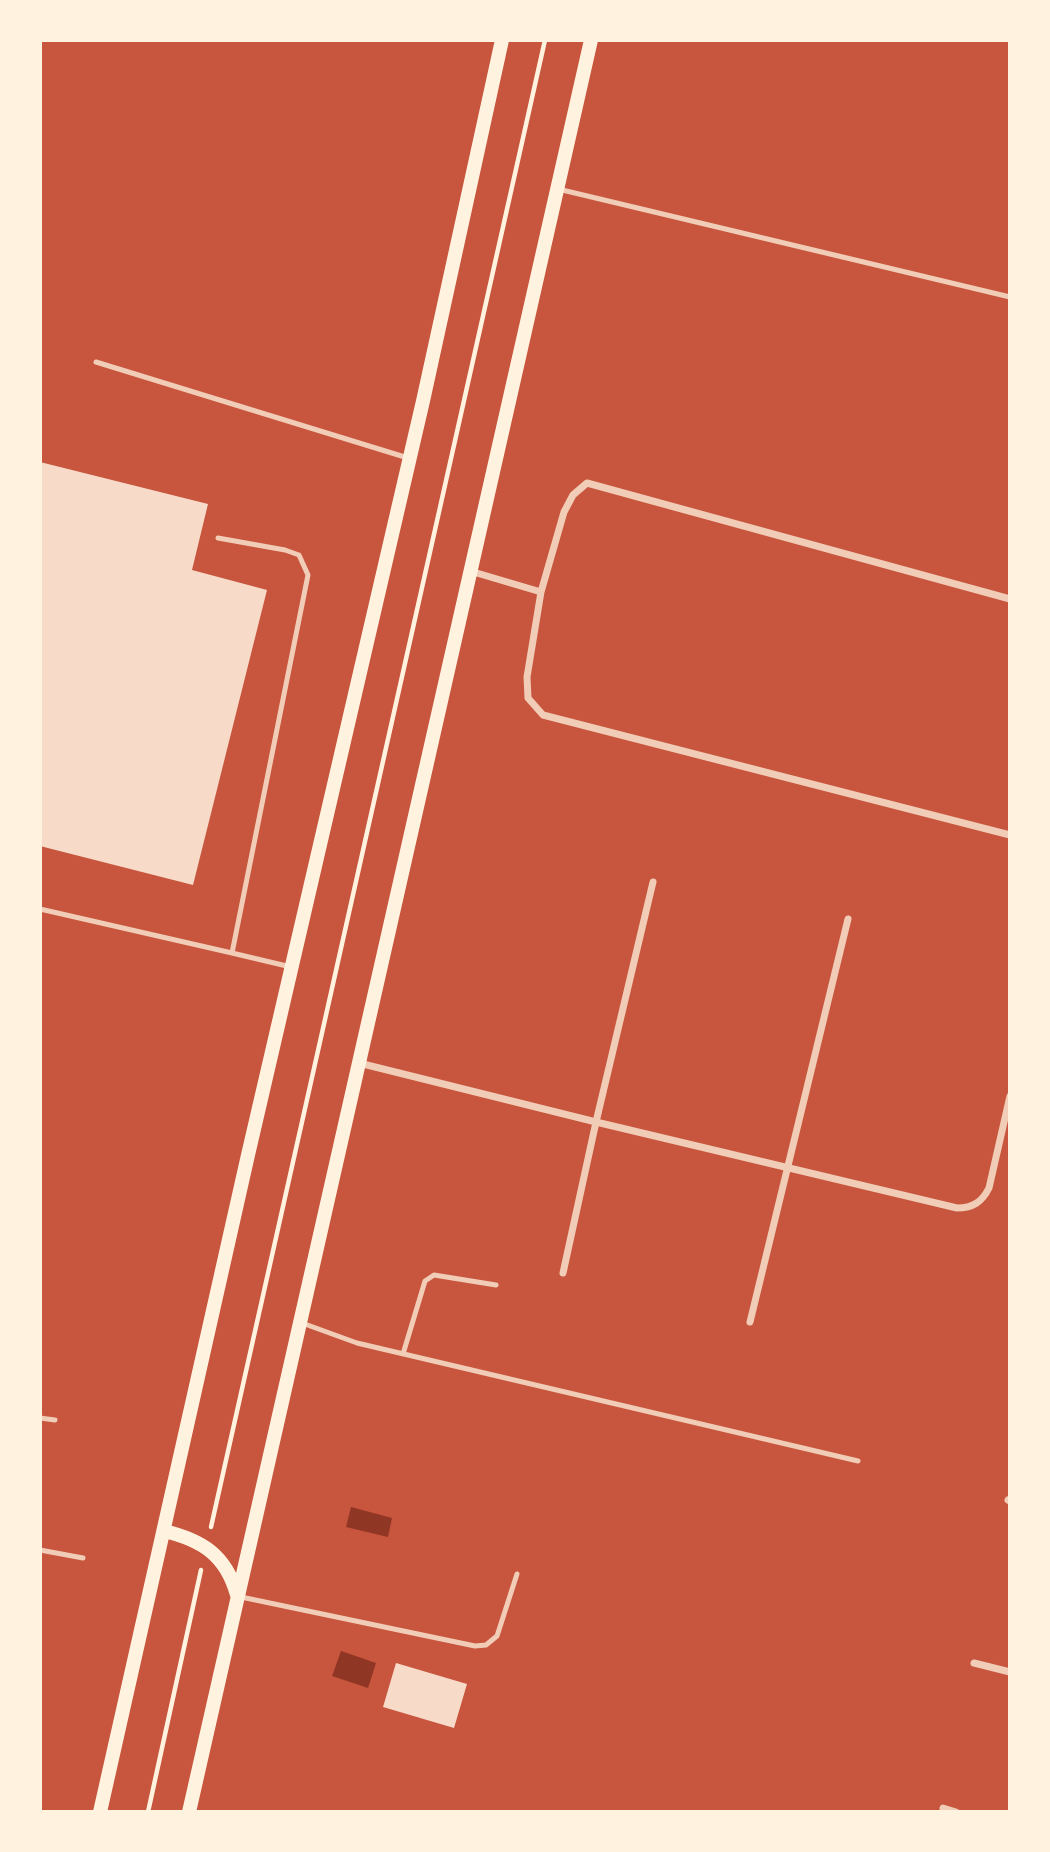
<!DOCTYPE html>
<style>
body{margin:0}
#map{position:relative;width:1050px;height:1852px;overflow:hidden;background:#c8553d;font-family:Commissioner,sans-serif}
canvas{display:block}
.frame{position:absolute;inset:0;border:42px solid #fff3e0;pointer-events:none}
</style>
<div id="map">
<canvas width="1050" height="1852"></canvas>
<div class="frame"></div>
</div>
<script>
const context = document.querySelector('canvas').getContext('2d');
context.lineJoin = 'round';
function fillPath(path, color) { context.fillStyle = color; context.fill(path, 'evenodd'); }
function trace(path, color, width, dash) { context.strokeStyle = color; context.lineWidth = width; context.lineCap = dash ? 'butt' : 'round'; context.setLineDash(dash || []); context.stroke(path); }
const water = new Path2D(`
 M 351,1507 L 392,1518 L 388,1537 L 346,1527 Z
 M 341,1651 L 376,1663 L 368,1688 L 332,1676 Z`);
const building = new Path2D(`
 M 40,462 L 208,504 L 192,570 L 267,590 L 193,885 L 40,846 Z
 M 396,1663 L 467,1684 L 454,1728 L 383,1707 Z`);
const path = new Path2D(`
 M 211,1527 L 545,40
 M 148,1812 L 201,1570`);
const service = new Path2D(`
 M 558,189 L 1010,297
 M 96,362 L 408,458
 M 40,909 L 232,953 L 308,575 L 299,555 L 285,550 L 218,538
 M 232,953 L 291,967
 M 302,1323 L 357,1343 L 858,1461
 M 403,1354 L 425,1281 L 434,1275 L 496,1285
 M 40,1418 L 55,1420
 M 40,1550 L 83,1558
 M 241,1597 L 475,1646 L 486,1645 L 497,1636 L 517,1574`);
const minor = new Path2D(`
 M 470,571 L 541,592 L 564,512 L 573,495 L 587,483 L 1010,599
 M 541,592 L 527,677 L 528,698 L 543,715 L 1010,835
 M 359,1063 L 596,1122 L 957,1208 C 973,1208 982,1202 989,1188 L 1010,1096
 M 563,1273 L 596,1122 L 653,882
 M 750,1322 L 848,919
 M 1008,1500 L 1010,1501
 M 974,1663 L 1010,1672
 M 943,1808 L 956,1812`);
const secondary = new Path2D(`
 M 164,1531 C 202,1540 226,1555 237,1595
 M 100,1812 L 248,1155 L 423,401 L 502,40
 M 189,1812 L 591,40`);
fillPath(water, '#8f3625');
fillPath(building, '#f7dbc8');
trace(path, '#fff3e0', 4.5);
trace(service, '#f1ccb7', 5);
trace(minor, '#f1ccb7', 7);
trace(secondary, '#fff3e0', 14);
</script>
